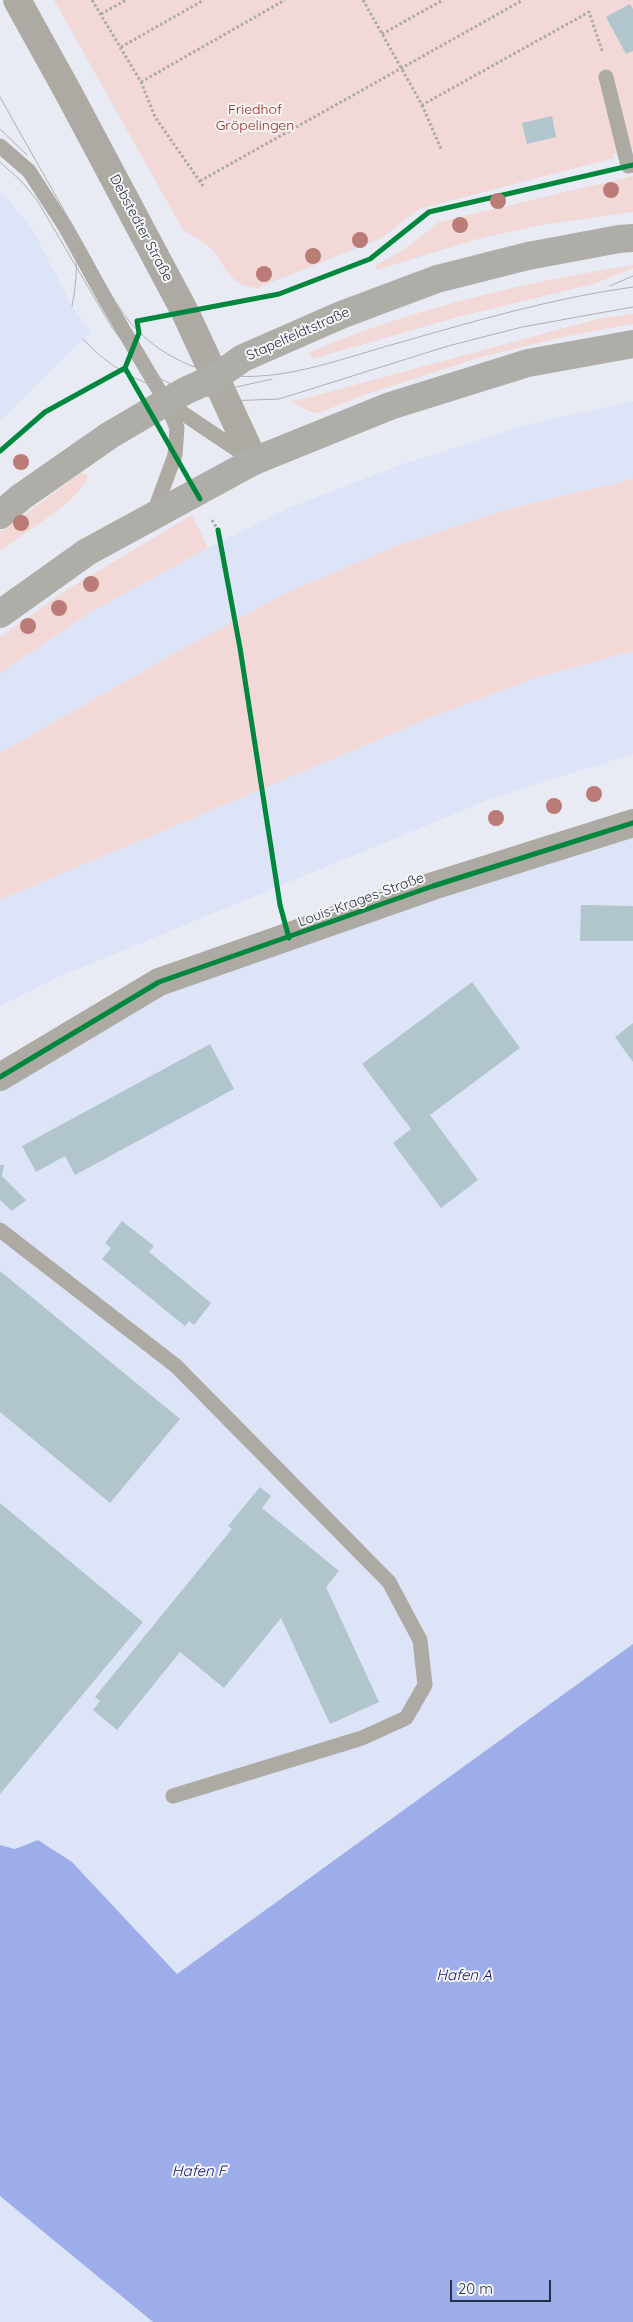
<!DOCTYPE html>
<meta charset="utf-8">
<style>
body{margin:0}
#map{position:relative;width:633px;height:2322px;overflow:hidden;background:#e8ebf3;font-family:Quicksand,sans-serif}
canvas{display:block}
.scale{position:absolute;left:450px;top:2280px;width:101px;height:22px;box-sizing:border-box;border:2px solid #272f49;border-top:0;padding-left:6px;font-size:15px;line-height:18px;white-space:nowrap;color:#272f49;-webkit-text-stroke:4px #f6f6f6;paint-order:stroke}
</style>
<div id="map">
<canvas width="633" height="2322"></canvas>
<div class="scale">20 m</div>
</div>
<script>
const context = document.querySelector('canvas').getContext('2d');
context.lineJoin = 'round';
function fillPath(path, color) { context.fillStyle = color; context.fill(path, 'evenodd'); }
function trace(path, color, width, dash) { context.strokeStyle = color; context.lineWidth = width; context.lineCap = dash ? 'butt' : 'round'; context.setLineDash(dash || []); context.stroke(path); }
function write(font, color, halo, rows, align = 'center') {
  context.font = font + ' Quicksand,sans-serif'; context.lineWidth = 4; context.setLineDash([]); context.textBaseline = 'middle'; context.strokeStyle = halo; context.fillStyle = color; for (const [text, x, y, turn = 0] of rows) {
    context.save(); context.translate(x, y); context.rotate((+turn || 0) * Math.PI / 180); context.textAlign = isNaN(turn) ? turn : align; if (halo) context.strokeText(text, 0, 0); context.fillText(text, 0, 0); context.restore();
  }
}
const built = new Path2D(`
 M 0,190 L 32,228 L 72,306 L 91,332 L 0,421 Z
 M 633,401 L 633,479 L 512,508 L 399,545 L 175,653 L 0,753 L 0,674 L 89,613 L 208,548 L 291,507 L 400,465 L 526,425 Z
 M 633,651 L 633,754 L 493,798 L 61,976 L 0,1006 L 0,900 L 432,717 L 538,677 Z
 M 633,830 L 633,1644 L 177,1974 L 72,1862 L 38,1840 L 15,1849 L 0,1845 L 0,1088 L 164,991 Z
 M 0,2196 L 153,2322 L 0,2322 Z`);
const green = new Path2D(`
 M 54,0 L 633,0 L 633,149 L 613,154 L 614,158 L 419,209 L 382,238 L 257,288 C 229,286 228,268 212,250 C 205,242 192,236 183,230 Z
 M 633,176 L 633,212 L 548,224 L 485,237 L 376,270 L 376,265 L 403,250 L 439,222 Z
 M 633,265 L 633,268 L 594,284 L 458,317 L 312,359 L 310,352 C 414,308 521,283 633,265 Z
 M 633,314 L 633,324 L 563,337 L 482,357 L 367,394 L 319,413 L 310,412 L 292,402 L 601,318 Z
 M 80,473 L 87,474 L 87,482 L 63,507 L 0,551 L 0,533 Z
 M 633,479 L 633,651 L 538,677 L 432,717 L 0,900 L 0,753 L 175,653 L 286,593 L 399,545 L 512,508 Z
 M 192,515 L 208,548 L 89,613 L 0,674 L 0,637 L 68,589 Z`);
const water = new Path2D(`
 M 633,1644 L 633,2322 L 153,2322 L 0,2196 L 0,1845 L 15,1849 L 38,1840 L 72,1862 L 177,1974 Z`);
const building = new Path2D(`
 M 630,4 L 633,9 L 633,51 L 626,54 L 606,17 Z
 M 552,116 L 556,137 L 527,144 L 522,123 Z
 M 581,905 L 633,906 L 633,941 L 580,941 Z
 M 472,982 L 520,1048 L 430,1115 L 478,1180 L 441,1208 L 393,1143 L 411,1129 L 362,1064 Z
 M 633,1023 L 633,1062 L 615,1037 Z
 M 210,1044 L 234,1089 L 75,1175 L 65,1156 L 36,1172 L 22,1146 Z
 M 0,1165 L 4,1165 L 2,1176 L 26,1200 L 12,1211 L 0,1200 Z
 M 122,1221 L 154,1246 L 149,1252 L 211,1303 L 194,1325 L 189,1321 L 185,1326 L 102,1259 L 111,1248 L 105,1243 Z
 M 0,1271 L 180,1419 L 110,1503 L 0,1412 Z
 M 260,1487 L 271,1496 L 262,1508 L 339,1571 L 326,1587 L 379,1702 L 330,1724 L 281,1618 L 224,1688 L 180,1652 L 117,1730 L 93,1710 L 100,1701 L 95,1697 L 232,1529 L 228,1526 Z
 M 0,1503 L 143,1622 L 0,1794 Z`);
const path = new Path2D(`
 M 92,0 L 141,82 L 155,117 L 203,186
 M 363,0 L 422,105 L 589,12 L 603,53
 M 101,14 L 126,0
 M 382,34 L 443,0
 M 121,47 L 204,0
 M 141,82 L 285,0
 M 422,105 L 442,151
 M 200,181 L 523,0
 M 212,520 L 218,530`);
const service = new Path2D(`
 M 606,77 L 628,166 L 633,165
 M 0,146 L 29,171 L 66,228 L 108,304 L 166,402 L 177,428 L 175,455 L 153,515
 M 166,402 L 248,457
 M 0,1230 L 176,1366 L 389,1582 L 420,1640 L 425,1685 L 406,1718 L 362,1738 L 173,1796`);
const tertiary = new Path2D(`
 M 17,0 L 68,92 L 185,312 L 254,461
 M 0,1077 L 159,982 L 433,886 L 633,823`);
const primary = new Path2D(`
 M 0,515 L 21,497 L 110,435 L 185,391 L 216,377 L 243,358 L 341,315 L 437,279 L 528,256 L 619,239 L 633,238
 M 0,614 L 87,552 L 254,461 L 390,406 L 528,363 L 633,344`);
const tram = new Path2D(`
 M 0,97 C 28,147 57,198 86,249 C 102,277 116,309 139,332 C 163,356 201,374 235,376 C 288,380 347,357 398,343 C 475,321 553,298 633,287
 M 0,129 L 27,155
 M 0,162 L 21,181 L 37,200 L 111,326 L 134,357 L 161,379 L 185,391 L 227,401 L 279,399 L 448,346 L 522,327 L 633,307
 M 71,232 C 79,257 77,281 72,306
 M 610,286 L 633,276
 M 83,339 C 110,368 140,385 179,392
 M 206,394 L 272,379`);
const cycleway = new Path2D(`
 M 125,368 L 200,499
 M 0,451 L 45,412 L 125,368 L 139,333 L 137,321 L 279,294 L 370,259 L 429,212 L 633,165
 M 218,530 L 240,648 L 280,905 L 289,938
 M 0,1077 L 159,982 L 433,886 L 633,823`);
const trees = [
 [611,190],
 [498,201],
 [460,225],
 [360,240],
 [313,256],
 [264,274],
 [21,462],
 [21,523],
 [91,584],
 [59,608],
 [28,626],
 [594,794],
 [554,806],
 [496,818]
];
const parkNames = [
 ["Friedhof",255,110],
 ["Gröpelingen",255,126]
];
const streetNames = [
 ["Debstedter Straße",141,228,62],
 ["Stapelfeldtstraße",298,334,-24],
 ["Louis-Krages-Straße",361,900,-20]
];
const waterNames = [
 ["Hafen A",464,1975],
 ["Hafen F",199,2171]
];
fillPath(built, '#dee4f8');
fillPath(green, '#f2d9d8');
fillPath(water, '#9cadea');
fillPath(building, '#b0c5cc');
trace(path, '#aaaaa7', 3, [2.5, 2.5]);
trace(service, '#acaaa2', 15);
trace(tertiary, '#acaaa2', 28);
trace(primary, '#aeada7', 28);
trace(tram, '#b0b0b2', 1);
trace(cycleway, '#00873e', 5);
context.fillStyle = '#bb7b76';
for (const [x, y] of trees) { context.beginPath(); context.arc(x, y, 8, 0, 2 * Math.PI); context.fill(); }
write('14px', '#961f10', '#f6f6f6', parkNames);
write('14px', '#272f49', '#f6f6f6', streetNames);
write('italic 15px', '#141274', '#f6f6f6', waterNames);
</script>
